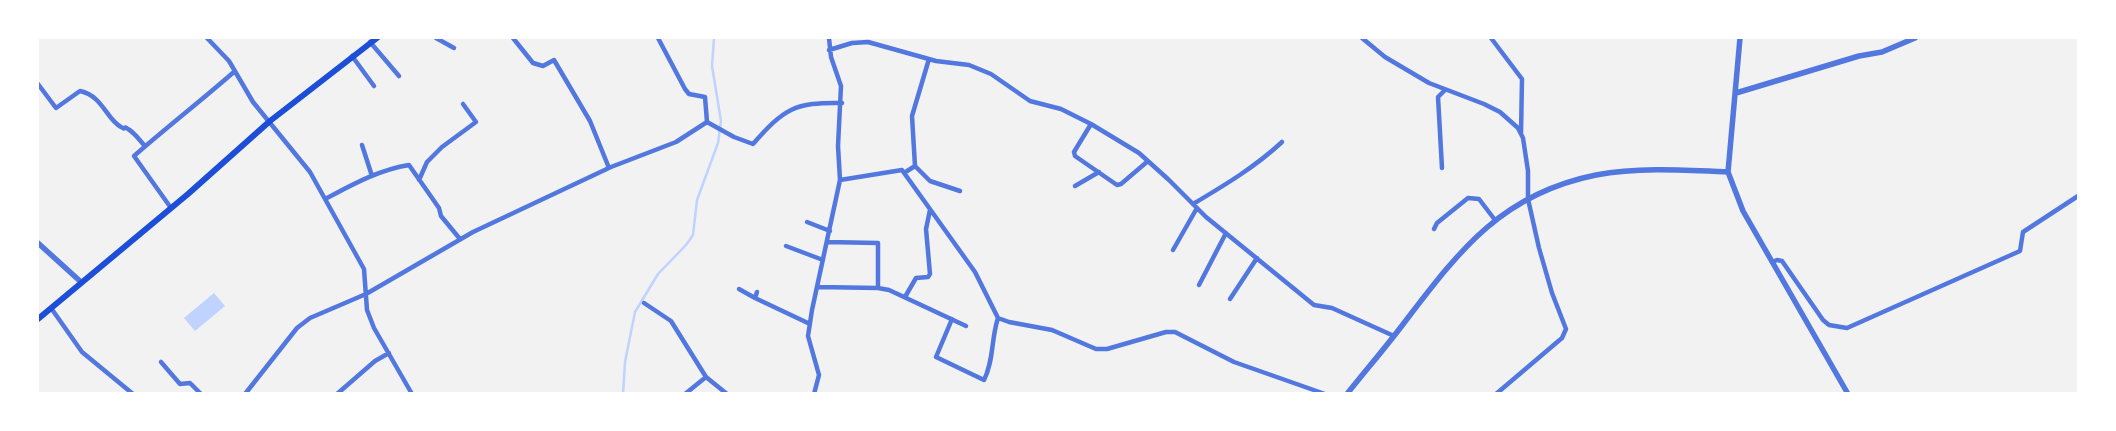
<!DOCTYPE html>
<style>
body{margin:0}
#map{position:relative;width:2116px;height:431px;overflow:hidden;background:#f2f2f2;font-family:Signika,sans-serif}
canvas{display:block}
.frame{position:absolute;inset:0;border:39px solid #fff;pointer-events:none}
</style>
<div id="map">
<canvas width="2116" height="431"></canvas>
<div class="frame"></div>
</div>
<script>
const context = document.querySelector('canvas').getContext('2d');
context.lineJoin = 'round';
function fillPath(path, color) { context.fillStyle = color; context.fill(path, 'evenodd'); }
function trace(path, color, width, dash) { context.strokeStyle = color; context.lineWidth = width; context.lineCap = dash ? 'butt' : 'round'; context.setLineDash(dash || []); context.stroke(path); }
const water = new Path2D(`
 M 214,293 L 225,306 L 195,331 L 184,318 Z`);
const stream = new Path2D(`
 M 623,394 L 625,362 L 635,312 L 658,274 L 686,245 L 693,235 L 697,200 L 718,143 L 721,121 L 712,66 L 714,38`);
const minor = new Path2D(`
 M 207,38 L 229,61 L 253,102 L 310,172 L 364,269 L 367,310 L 374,328 L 412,394
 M 436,38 L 454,48
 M 513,38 L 533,63 L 543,66 L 554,60 L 590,121 L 609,168
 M 658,38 L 685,89 L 689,94 L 705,97 L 707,122
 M 1362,38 L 1385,57 L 1429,83 L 1484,104 L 1500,112 L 1518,128 L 1523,138 L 1528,171 L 1528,199 L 1539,248 L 1552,293 L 1566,329 L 1562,338 L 1496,394
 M 1491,38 L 1522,79 L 1521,134
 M 370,42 L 399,76
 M 829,50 L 852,43 L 868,42 L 936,61 L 969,65 L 991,74 L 1030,101 L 1061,109 L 1091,124 L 1139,153 L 1169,180 L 1206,217 L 1314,305 L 1332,308 L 1394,336
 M 352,56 L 374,86
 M 38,84 L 56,108 L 80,91 C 103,96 106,119 121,127 C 127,131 122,125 128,129 C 135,133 140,141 145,146
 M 707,122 L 734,137 L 753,144 C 784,109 794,102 842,103
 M 1091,124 L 1074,152 L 1075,156 L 1117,185 L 1121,184 L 1148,161
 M 362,145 L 372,176
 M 915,166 L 930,181 L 960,191
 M 1442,168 L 1438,97 L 1445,90
 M 904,173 L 915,166 L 912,116 L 929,59
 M 419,180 L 427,162 L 442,147 L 476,122 L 463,104
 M 840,180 L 902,170 L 975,272 L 998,318 L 1009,322 L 1052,330 L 1096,349 L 1107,349 L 1166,332 L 1175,332 L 1234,362 L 1325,394
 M 1075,186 L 1099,172
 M 325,199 C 352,185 378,170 409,165 L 439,208 L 441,216 L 460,239
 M 1193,204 C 1225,185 1255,167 1282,142
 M 171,208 L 134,156 C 167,127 202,100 235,71
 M 807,222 L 830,231
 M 1434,229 L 1437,223 L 1468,198 L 1479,199 L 1495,220
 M 786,246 L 823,260
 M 1173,250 L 1197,208
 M 1772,262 L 1777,260 L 1782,261 L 1823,320 L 1829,325 L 1847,328 L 2020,251 L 2023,232 L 2078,196
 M 1199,285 L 1226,233
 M 817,287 L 878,288 L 878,243 L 827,242
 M 878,288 L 889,290 L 966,326
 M 739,289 L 755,298
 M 757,292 L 755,298 L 810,324
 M 905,297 L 916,278 L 928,277 L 930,274 L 926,229 L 930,210
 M 1230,299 L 1257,258
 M 644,303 L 671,321 L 706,377 L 727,394
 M 51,308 L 82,352 L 133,394
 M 952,319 L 936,357 L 984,380 C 994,360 991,339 998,318
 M 161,362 L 180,384 L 190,383 L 201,394
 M 245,394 L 297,328 L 310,318 L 366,294 L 473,232 L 611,167 L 676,142 L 707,122
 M 337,394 L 375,361 L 389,353
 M 685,394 L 706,377
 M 814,394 L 819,375 L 808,336 L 812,310 L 840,180 L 838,146 L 841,86 L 831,57 L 829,38`);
const tertiary = new Path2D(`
 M 1740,38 L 1728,172 L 1743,211 L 1848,394
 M 1736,93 L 1859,56 L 1882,52 L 1915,38
 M 38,243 L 81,282
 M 1347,394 C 1366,370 1386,347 1404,323 C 1459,251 1501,194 1596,175 C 1639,167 1684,170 1728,172`);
const secondary = new Path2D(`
 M 38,319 L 188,194 L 270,121 L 377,38`);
fillPath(water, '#bfd3fe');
trace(stream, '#bfd3fe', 2.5);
trace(minor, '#5277de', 4.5);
trace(tertiary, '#5277de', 5.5);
trace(secondary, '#1d4ed8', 6);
</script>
